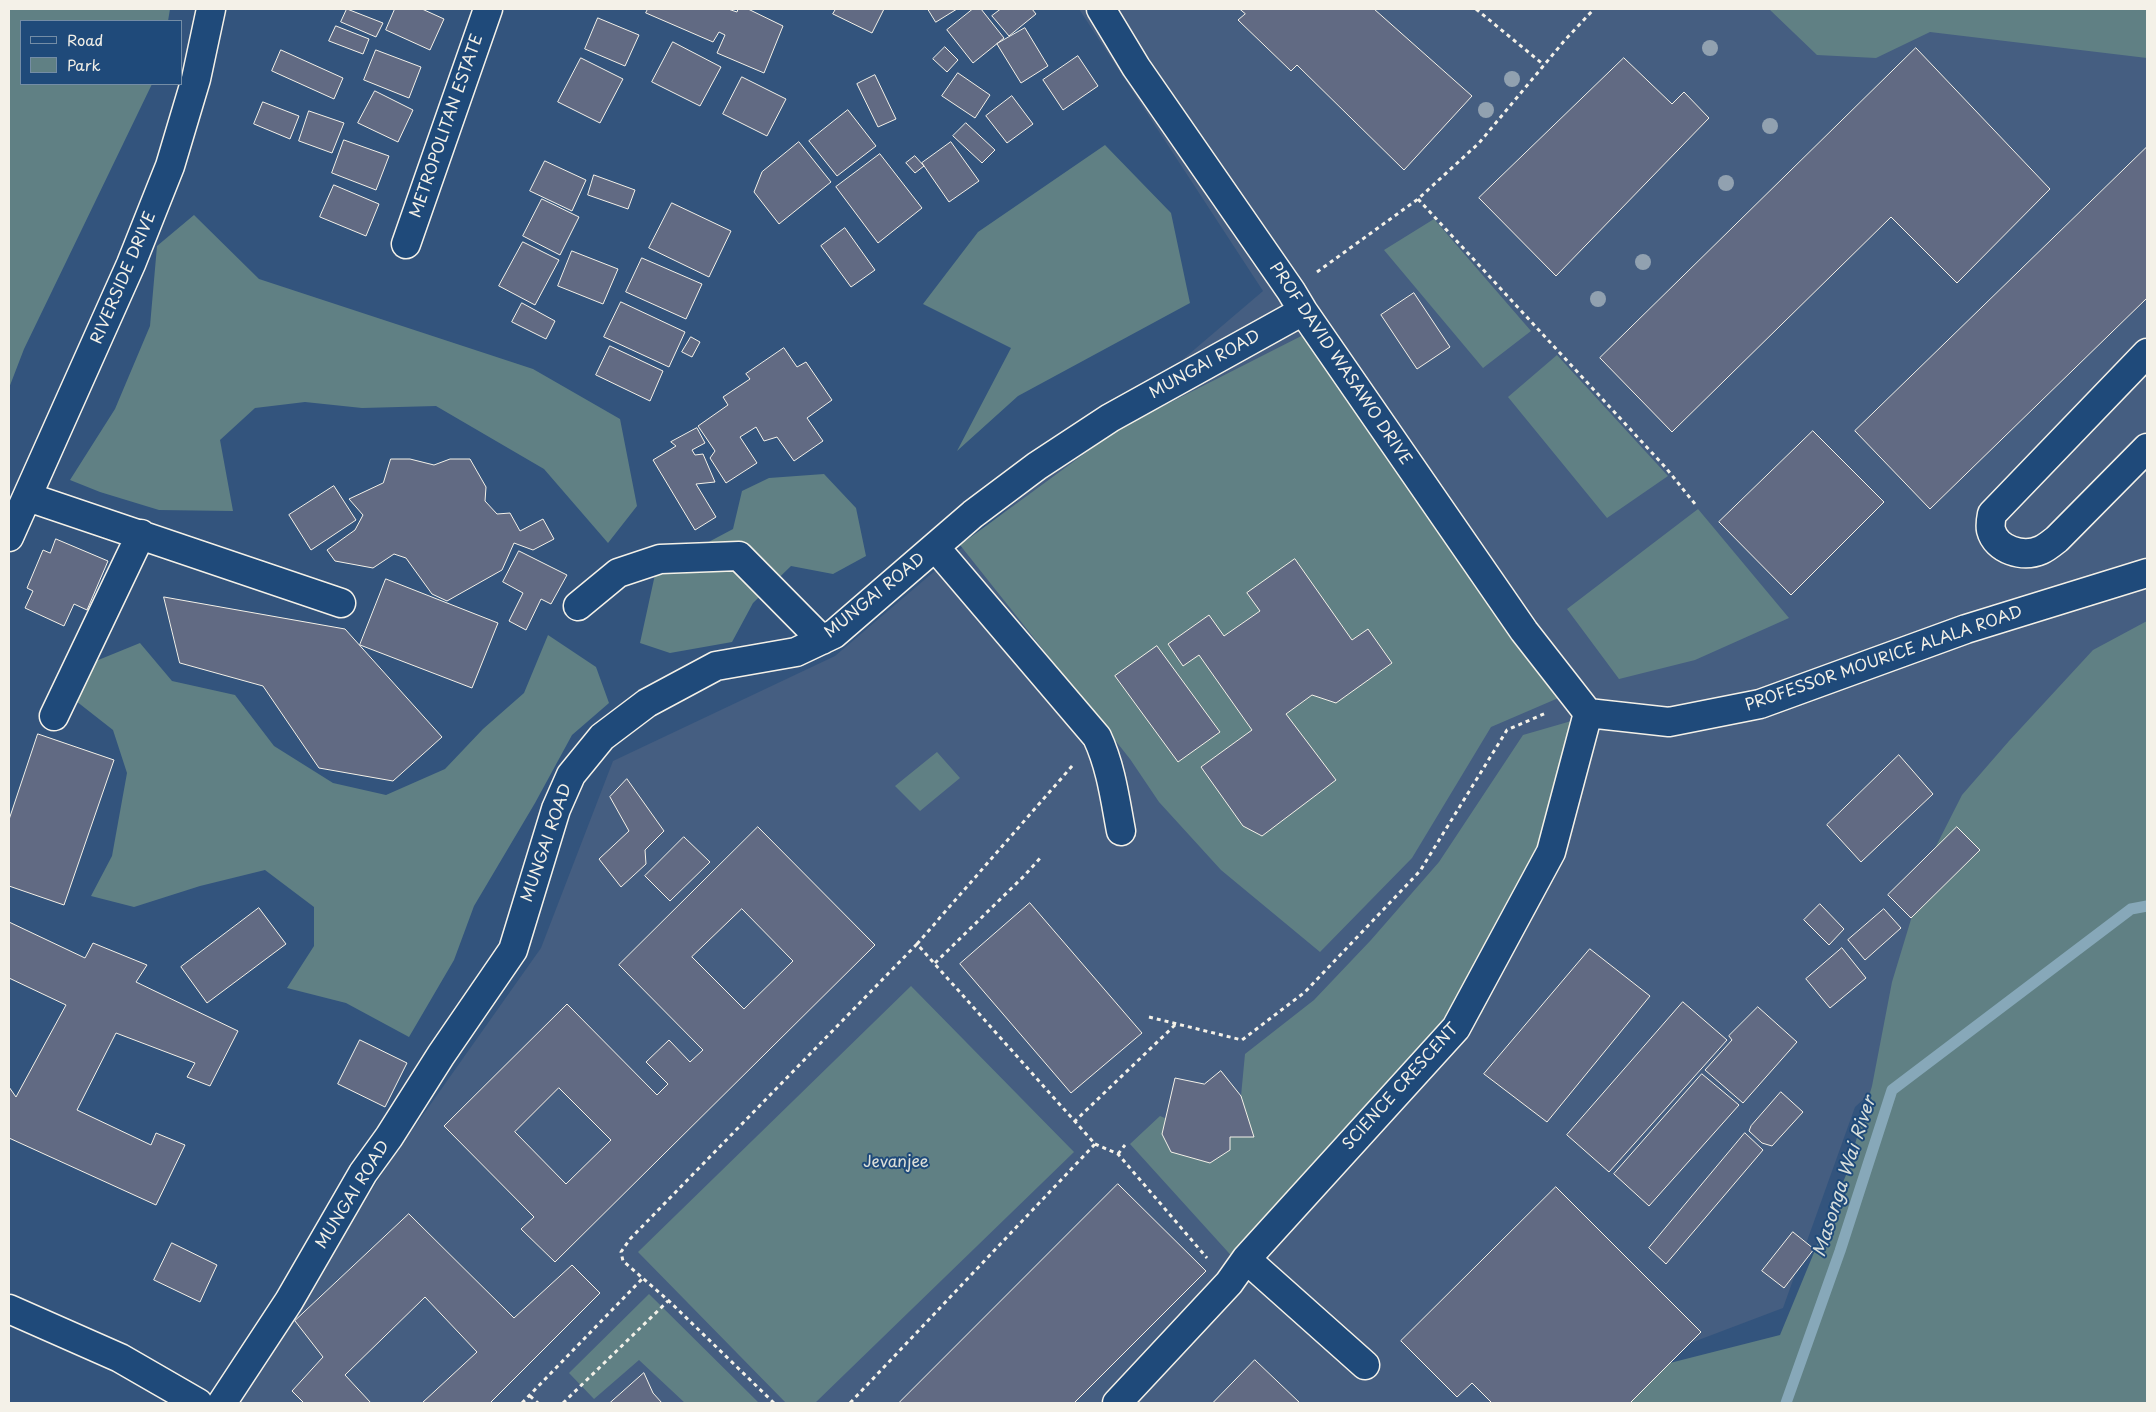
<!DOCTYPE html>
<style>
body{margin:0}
#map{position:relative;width:2156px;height:1412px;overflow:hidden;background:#33547d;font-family:"Playpen Sans",sans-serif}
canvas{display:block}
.frame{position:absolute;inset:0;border:10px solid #f4f1e8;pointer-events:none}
.legend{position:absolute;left:20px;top:20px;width:162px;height:65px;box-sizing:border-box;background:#1f4a7a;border:1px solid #748da6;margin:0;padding:6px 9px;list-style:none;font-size:15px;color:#f4f1e8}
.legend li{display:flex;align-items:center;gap:10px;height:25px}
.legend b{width:25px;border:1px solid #748da6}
</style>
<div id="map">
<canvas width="2156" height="1412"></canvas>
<div class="frame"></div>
<ul class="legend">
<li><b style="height:6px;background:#1f4a7a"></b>Road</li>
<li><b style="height:14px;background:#608084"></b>Park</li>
</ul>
</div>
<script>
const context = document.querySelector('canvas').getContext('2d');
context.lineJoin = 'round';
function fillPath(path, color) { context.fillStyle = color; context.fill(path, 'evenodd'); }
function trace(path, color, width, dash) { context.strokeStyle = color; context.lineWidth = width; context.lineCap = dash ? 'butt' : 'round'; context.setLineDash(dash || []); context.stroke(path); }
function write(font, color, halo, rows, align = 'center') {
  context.font = font + ' "Playpen Sans",sans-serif'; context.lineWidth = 4; context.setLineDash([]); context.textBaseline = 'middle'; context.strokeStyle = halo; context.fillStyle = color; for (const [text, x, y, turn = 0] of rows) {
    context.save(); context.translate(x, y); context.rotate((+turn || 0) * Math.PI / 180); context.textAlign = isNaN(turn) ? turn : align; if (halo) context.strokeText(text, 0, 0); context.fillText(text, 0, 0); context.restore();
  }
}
const built = new Path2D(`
 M 1079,9 L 2147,9 L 2147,846 L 2063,917 L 1855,1107 L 1783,1308 L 1585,1383 L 1589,1403 L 234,1403 L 389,1163 L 541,948 L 613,761 L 835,656 L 1263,291 Z`);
const green = new Path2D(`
 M 9,9 L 170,9 L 168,21 L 21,21 L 21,84 L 152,84 L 24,349 L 9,388 Z
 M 1769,9 L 2147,9 L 2147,58 L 1930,32 L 1876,58 L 1817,55 Z
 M 1105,145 L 1171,213 L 1190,303 L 1018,396 L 957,451 L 1011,348 L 923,304 L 978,232 Z
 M 194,215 L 259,279 L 533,369 L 620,419 L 637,506 L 608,543 L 544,469 L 436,406 L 362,408 L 305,402 L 255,408 L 220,440 L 233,511 L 159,510 L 100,492 L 70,480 L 115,409 L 150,326 L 157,246 Z
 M 1434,219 L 1531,331 L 1483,368 L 1384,250 Z
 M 1321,326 L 1577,690 L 1491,727 L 1412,858 L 1320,952 L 1221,870 L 1159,802 L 1130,759 L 960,545 L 1118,429 Z
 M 1557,355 L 1668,476 L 1607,518 L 1508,397 Z
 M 824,474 L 856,508 L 866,556 L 833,574 L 791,566 L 753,603 L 732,642 L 670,653 L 640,643 L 656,570 L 733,529 L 742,491 L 769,478 Z
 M 1698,509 L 1789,618 L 1695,660 L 1619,679 L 1567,609 Z
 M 2147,621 L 2147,1403 L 1606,1403 L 1603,1380 L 1780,1335 L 1846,1175 L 1872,1086 L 1892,982 L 1929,860 L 1962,795 L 2009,741 L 2093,650 Z
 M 548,635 L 596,667 L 609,703 L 572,735 L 535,803 L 474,906 L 454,960 L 409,1037 L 346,1003 L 287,988 L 314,946 L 314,907 L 265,870 L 200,886 L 134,907 L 91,896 L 112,856 L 127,773 L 113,730 L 76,701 L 86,665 L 140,643 L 172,681 L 235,695 L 274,746 L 333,783 L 386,795 L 445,769 L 483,729 L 524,693 Z
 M 1599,713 L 1558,856 L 1482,1013 L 1247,1273 L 1130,1144 L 1160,1116 L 1200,1133 L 1241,1096 L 1245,1054 L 1314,1000 L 1371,940 L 1439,862 L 1523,735 Z
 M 937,752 L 960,778 L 920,811 L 895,786 Z
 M 911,986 L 1074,1152 L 815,1403 L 786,1403 L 638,1252 Z
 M 649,1294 L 759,1403 L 685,1403 L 639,1360 L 594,1399 L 569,1373 Z`);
const stream = new Path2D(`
 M 1786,1403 L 1840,1251 L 1892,1090 L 2131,909 L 2147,906`);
const building = new Path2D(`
 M 347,9 L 383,23 L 376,37 L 341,22 Z
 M 395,9 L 422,9 L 444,19 L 430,50 L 386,30 Z
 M 648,9 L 728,9 L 737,12 L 738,9 L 748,9 L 783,26 L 764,73 L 717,53 L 725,35 L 719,32 L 713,42 L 646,13 Z
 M 836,9 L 884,9 L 872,33 L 833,14 Z
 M 928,9 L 957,9 L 936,22 Z
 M 973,9 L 981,9 L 1004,38 L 973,63 L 947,30 Z
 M 1001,9 L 1032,9 L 1036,14 L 1009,36 L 992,16 Z
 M 1240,9 L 1374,9 L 1472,96 L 1404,170 L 1297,65 L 1291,71 L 1238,20 L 1245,14 Z
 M 598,18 L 639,35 L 625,66 L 585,49 Z
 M 336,26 L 369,39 L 363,54 L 329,41 Z
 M 1025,28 L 1048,66 L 1021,83 L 997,44 Z
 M 673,42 L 721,67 L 700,106 L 652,82 Z
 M 945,47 L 958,60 L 947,72 L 933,59 Z
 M 1916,48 L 2050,189 L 1957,283 L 1891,217 L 1672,432 L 1600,358 Z
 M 281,50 L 343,78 L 334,99 L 272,71 Z
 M 376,50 L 421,67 L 409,98 L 364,80 Z
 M 1078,56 L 1098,86 L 1063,110 L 1043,80 Z
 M 581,58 L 623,79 L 600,123 L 558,102 Z
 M 1624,58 L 1672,104 L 1684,92 L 1709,118 L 1556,276 L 1479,198 Z
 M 958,73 L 990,95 L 975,118 L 942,96 Z
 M 875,75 L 896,119 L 878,127 L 857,84 Z
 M 742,77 L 786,99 L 767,136 L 723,114 Z
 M 375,91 L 413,110 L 398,142 L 358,123 Z
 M 1012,96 L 1033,124 L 1007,143 L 986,116 Z
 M 263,102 L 299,116 L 290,139 L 254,124 Z
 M 848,110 L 876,146 L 837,176 L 809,141 Z
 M 309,111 L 344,123 L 332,153 L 299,141 Z
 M 966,123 L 995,150 L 982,163 L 953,136 Z
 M 344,140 L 389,156 L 376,190 L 332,173 Z
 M 799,142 L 831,182 L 779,224 L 754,192 L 762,172 Z
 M 951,142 L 979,181 L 949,202 L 922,163 Z
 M 2147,147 L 2147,298 L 1930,509 L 1855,431 Z
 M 880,154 L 922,208 L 878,243 L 836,187 Z
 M 915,156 L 924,166 L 915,173 L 906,163 Z
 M 545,161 L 586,180 L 572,211 L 530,191 Z
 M 594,175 L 635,190 L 628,209 L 588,195 Z
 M 334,185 L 379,204 L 366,236 L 320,217 Z
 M 542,199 L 579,217 L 560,255 L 523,236 Z
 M 672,203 L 731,231 L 709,277 L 649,248 Z
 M 845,228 L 875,270 L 851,287 L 821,246 Z
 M 523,242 L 559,260 L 535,305 L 499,286 Z
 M 572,251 L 618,269 L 603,304 L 558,286 Z
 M 642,258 L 702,284 L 686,319 L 626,292 Z
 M 1414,293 L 1450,347 L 1417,369 L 1381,315 Z
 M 621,302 L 685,332 L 669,367 L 604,337 Z
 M 522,303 L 555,321 L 546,339 L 512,322 Z
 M 691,337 L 700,342 L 692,357 L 682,352 Z
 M 610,346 L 663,371 L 650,401 L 596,375 Z
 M 784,348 L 797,367 L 806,362 L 832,400 L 807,418 L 823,441 L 794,461 L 777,437 L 764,441 L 756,427 L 740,437 L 757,463 L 726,483 L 710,458 L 715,451 L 698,426 L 728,405 L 723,397 L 750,379 L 746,374 Z
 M 697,428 L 705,443 L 692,450 L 695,455 L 703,454 L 715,482 L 696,484 L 716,517 L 695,530 L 653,460 L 676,446 L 671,442 Z
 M 1813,431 L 1884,502 L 1791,595 L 1719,522 Z
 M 391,459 L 410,459 L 434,465 L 450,459 L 470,459 L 486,487 L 485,501 L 497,514 L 510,513 L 520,531 L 543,519 L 554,539 L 533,550 L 514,543 L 502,570 L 447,601 L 432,594 L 406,558 L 394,554 L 373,568 L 335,561 L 327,550 L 355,530 L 363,515 L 349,499 L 383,483 Z
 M 334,486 L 356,520 L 311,550 L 289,515 Z
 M 56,539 L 108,561 L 87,610 L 74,604 L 64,626 L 25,608 L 33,591 L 27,588 L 43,550 L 50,553 Z
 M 519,551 L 567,575 L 551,604 L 541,599 L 526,630 L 509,621 L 523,593 L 503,582 Z
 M 1295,559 L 1352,640 L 1368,629 L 1392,663 L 1336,703 L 1312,695 L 1286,714 L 1336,780 L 1262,836 L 1243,826 L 1201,767 L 1252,730 L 1199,655 L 1183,666 L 1168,644 L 1209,615 L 1224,636 L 1260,611 L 1247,593 Z
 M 386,579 L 498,623 L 472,688 L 360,645 Z
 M 164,597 L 345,629 L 442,737 L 393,781 L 319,768 L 263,686 L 180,663 Z
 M 1157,646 L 1220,732 L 1178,762 L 1115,676 Z
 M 38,734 L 114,760 L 64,905 L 9,886 L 9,820 Z
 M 1899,755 L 1933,794 L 1861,862 L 1827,825 Z
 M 627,779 L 664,831 L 645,850 L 646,864 L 621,887 L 599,859 L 629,831 L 610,797 Z
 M 758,827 L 875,945 L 555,1262 L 521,1229 L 534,1217 L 444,1126 L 567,1004 L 657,1095 L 668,1084 L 646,1062 L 669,1040 L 690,1062 L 703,1050 L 619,965 ZM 742,909 L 793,961 L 744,1009 L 692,957 ZM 559,1088 L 611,1140 L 566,1184 L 515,1132 Z
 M 1957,827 L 1980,850 L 1911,918 L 1888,895 Z
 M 684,837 L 710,862 L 670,901 L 645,876 Z
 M 1030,903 L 1142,1033 L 1071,1093 L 960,964 Z
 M 1820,904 L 1844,929 L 1829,945 L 1804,920 Z
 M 259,908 L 286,944 L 207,1003 L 181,967 Z
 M 1884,909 L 1901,928 L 1865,960 L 1848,940 Z
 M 9,922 L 85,958 L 93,943 L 147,965 L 136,982 L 238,1031 L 210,1086 L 187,1077 L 195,1063 L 116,1033 L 77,1110 L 151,1145 L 156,1133 L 185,1145 L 156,1205 L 9,1138 L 9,1087 L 16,1097 L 66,1005 L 9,978 Z
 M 1842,948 L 1866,978 L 1830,1008 L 1806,979 Z
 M 1590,949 L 1650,996 L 1547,1122 L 1484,1074 Z
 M 1683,1002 L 1727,1040 L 1609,1172 L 1567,1135 Z
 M 1758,1007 L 1797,1042 L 1743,1103 L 1705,1070 L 1732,1040 L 1729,1036 Z
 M 360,1040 L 407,1063 L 385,1107 L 338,1084 Z
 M 1221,1071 L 1241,1096 L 1254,1137 L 1230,1137 L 1230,1150 L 1210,1163 L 1171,1152 L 1162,1134 L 1175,1078 L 1204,1084 Z
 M 1702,1074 L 1739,1105 L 1649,1206 L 1614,1174 Z
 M 1781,1092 L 1803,1112 L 1772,1146 L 1762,1143 L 1749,1131 L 1751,1126 Z
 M 1745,1133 L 1763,1150 L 1666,1264 L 1649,1248 Z
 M 1118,1184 L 1206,1271 L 1074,1403 L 899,1403 Z
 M 1556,1187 L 1701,1332 L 1630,1403 L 1492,1403 L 1472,1383 L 1457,1397 L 1401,1341 Z
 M 409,1214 L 514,1318 L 572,1265 L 600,1293 L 490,1403 L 422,1403 L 477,1352 L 425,1297 L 345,1375 L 371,1403 L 304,1403 L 292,1391 L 323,1357 L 295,1321 Z
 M 1793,1232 L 1814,1249 L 1784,1288 L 1762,1271 Z
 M 172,1243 L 217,1265 L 200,1302 L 154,1280 Z
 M 1255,1360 L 1300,1403 L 1213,1403 Z
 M 644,1373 L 653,1393 L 662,1403 L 610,1403 Z`);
const path = new Path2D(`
 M 1476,9 L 1544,65
 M 1418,199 L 1666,468 L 1695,504
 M 1317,272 L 1418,199 L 1479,143 L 1565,40 L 1594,9
 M 917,944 L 1073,765
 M 935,963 L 1024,876 L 1042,856
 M 1149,1017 L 1242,1040 L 1305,992 L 1420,871 L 1507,730 L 1546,713
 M 1074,1122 L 1176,1024
 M 1095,1144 L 1118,1154 L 1207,1258
 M 1118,1154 L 1125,1145
 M 530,1396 L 538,1403
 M 522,1403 L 643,1278
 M 563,1403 L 668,1301
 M 774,1403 L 669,1301 L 623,1261 L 621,1252 L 630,1239 L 917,944 L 1095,1144 L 850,1403`);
const minor = new Path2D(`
 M 1101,9 L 1136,67 L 1291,291 L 1303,311 L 1524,631 L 1588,713
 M 406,244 L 488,9
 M 2147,353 L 1992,514 C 1991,519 1990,525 1991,530 C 1996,550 2023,558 2041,550 C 2046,548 2052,543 2057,539 L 2147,448
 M 28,497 L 341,603
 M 9,537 L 131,264 L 170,166 L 196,79 L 211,9
 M 935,547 L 1097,737 C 1111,767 1115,799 1121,831
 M 578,606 L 618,573 L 660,559 L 739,556 L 822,640
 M 1588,713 L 1669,722 L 1760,704 L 1966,629 L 2147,573
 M 54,716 L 141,534
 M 1246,1259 L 1365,1365
 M 9,1309 L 120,1358 L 198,1403
 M 222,1403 L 289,1301 L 363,1173 L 389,1137 L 441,1055 L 513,950 L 556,809 L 571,775 L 602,737 L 647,703 L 716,666 L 796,652 L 834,634 L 973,514 L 1037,466 L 1110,418 L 1303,311
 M 1117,1403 L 1229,1283 L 1246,1259 L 1456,1028 L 1551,852 L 1588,713`);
const trees = [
 [1710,48],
 [1512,79],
 [1486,110],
 [1770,126],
 [1726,183],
 [1643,262],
 [1598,299]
];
const streetNames = [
 ["METROPOLITAN ESTATE",447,126,-71],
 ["RIVERSIDE DRIVE",124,278,-67],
 ["PROF DAVID WASAWO DRIVE",1340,364,56],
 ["MUNGAI ROAD",1205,365,-29],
 ["MUNGAI ROAD",875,596,-39],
 ["PROFESSOR MOURICE ALALA ROAD",1884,659,-19],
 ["MUNGAI ROAD",547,843,-71],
 ["SCIENCE CRESCENT",1401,1087,-48],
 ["MUNGAI ROAD",353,1195,-58]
];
const parkNames = [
 ["Jevanjee",896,1163]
];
const waterNames = [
 ["Masonga Wai River",1845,1177,-72]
];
fillPath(built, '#455e81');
fillPath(green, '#608084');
trace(stream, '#87a8b9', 11);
fillPath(building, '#616a83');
trace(building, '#f4f1e8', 1);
trace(minor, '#f4f1e8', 31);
trace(path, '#f4f1e8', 3, [4, 4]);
trace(minor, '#1f4a7a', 28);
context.fillStyle = '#91a1b0';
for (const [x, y] of trees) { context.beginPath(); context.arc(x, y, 8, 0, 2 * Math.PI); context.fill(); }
write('16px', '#f4f1e8', '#1f4a7a', streetNames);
write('16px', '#dee0d9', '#1f4a7a', parkNames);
write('italic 18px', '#d9dfdc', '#1f4a7a', waterNames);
</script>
